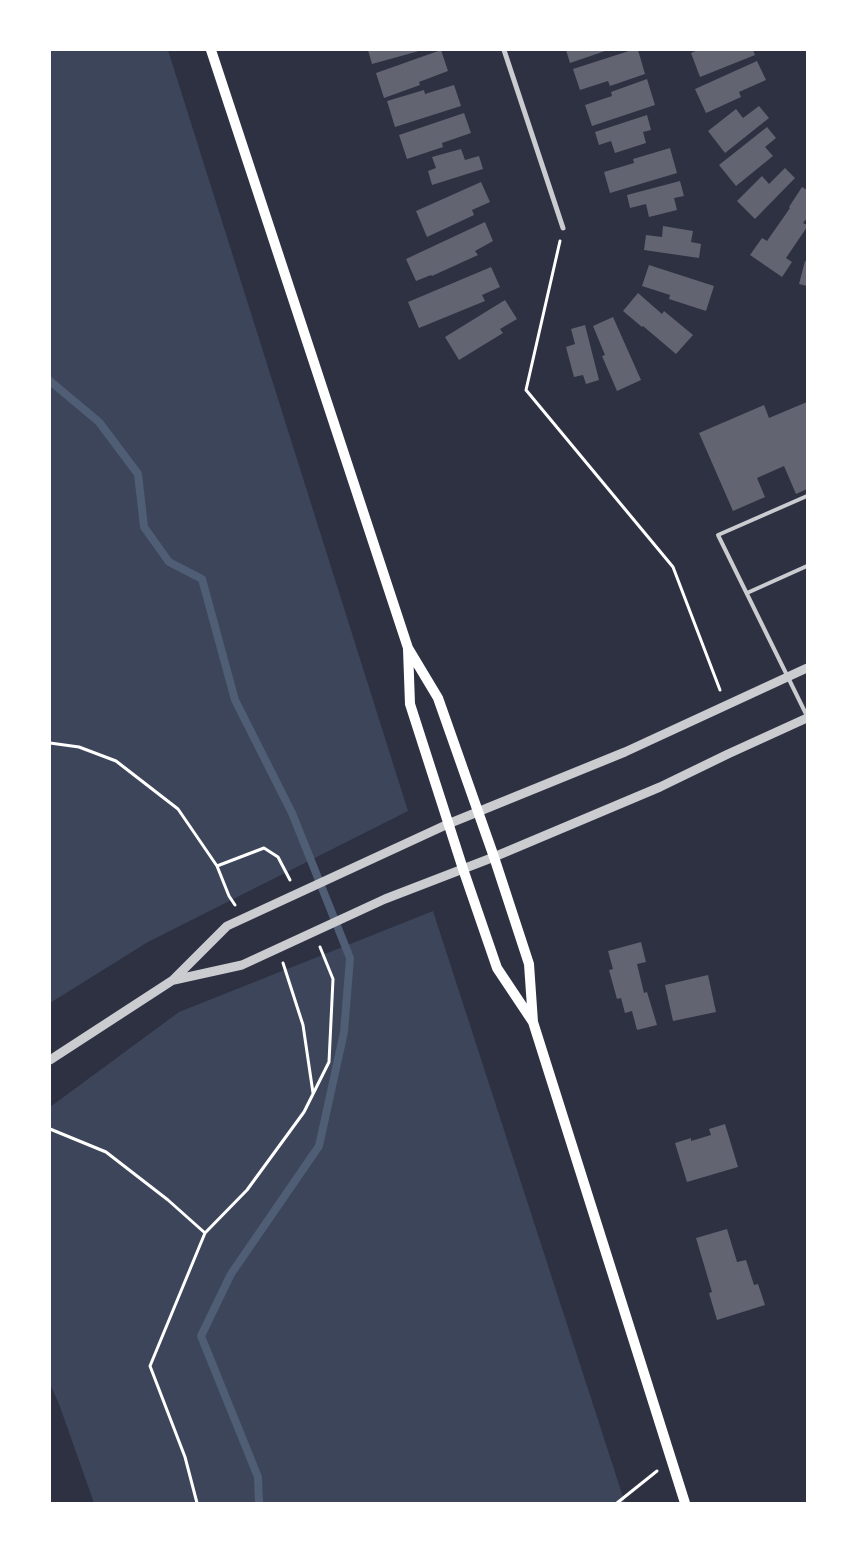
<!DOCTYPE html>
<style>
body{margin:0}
#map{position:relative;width:857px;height:1553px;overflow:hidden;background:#2d3142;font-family:"Sofia Sans Condensed",sans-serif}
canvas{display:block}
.frame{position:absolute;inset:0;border:51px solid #fff;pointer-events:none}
</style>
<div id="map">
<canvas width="857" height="1553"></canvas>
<div class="frame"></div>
</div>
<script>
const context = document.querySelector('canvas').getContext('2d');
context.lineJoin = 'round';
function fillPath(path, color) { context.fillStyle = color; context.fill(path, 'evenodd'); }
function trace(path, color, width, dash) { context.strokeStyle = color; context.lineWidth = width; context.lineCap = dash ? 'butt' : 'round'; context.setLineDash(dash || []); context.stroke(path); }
const green = new Path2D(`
 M 50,50 L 168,50 L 408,811 L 148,942 L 50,1003 Z
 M 433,911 L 625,1503 L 94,1503 L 59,1404 L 50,1384 L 50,1107 L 179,1012 Z`);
const stream = new Path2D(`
 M 50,381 L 99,422 L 138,474 L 144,527 L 169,562 L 202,579 L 235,700 L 292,813 L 350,958 L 344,1032 L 319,1146 L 231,1274 L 201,1336 L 258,1477 L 259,1503`);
const building = new Path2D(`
 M 368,50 L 419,50 L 419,51 L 372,64 Z
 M 441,50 L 448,71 L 419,82 L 420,85 L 384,98 L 376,73 Z
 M 566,50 L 608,50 L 570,63 Z
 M 632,50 L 638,50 L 645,74 L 610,86 L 608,81 L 580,90 L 573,69 Z
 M 698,50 L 753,50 L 755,55 L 700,77 L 691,53 Z
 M 757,61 L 766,80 L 739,92 L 741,97 L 706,113 L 695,89 Z
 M 647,79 L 655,105 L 592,126 L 585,105 L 612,96 L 611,92 Z
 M 454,85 L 461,106 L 395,127 L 387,101 L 424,90 L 425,94 Z
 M 759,106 L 769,118 L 725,153 L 708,131 L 736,109 L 743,118 Z
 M 464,113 L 471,133 L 442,143 L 443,147 L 407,159 L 399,135 Z
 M 647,115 L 651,130 L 643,132 L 646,143 L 615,153 L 611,141 L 599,145 L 595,132 Z
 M 767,127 L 776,138 L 765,147 L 773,156 L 736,186 L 719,165 Z
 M 670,148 L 677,173 L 610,193 L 604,172 L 634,163 L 633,159 Z
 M 461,149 L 465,160 L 479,156 L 483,169 L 432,185 L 428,171 L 436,168 L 432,157 Z
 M 785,168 L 795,178 L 755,219 L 737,201 L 762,176 L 769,184 Z
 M 680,181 L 684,196 L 674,198 L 677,210 L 649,217 L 646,204 L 630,208 L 627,195 Z
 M 481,182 L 490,202 L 472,210 L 474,215 L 427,237 L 416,211 Z
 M 802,187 L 807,190 L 807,218 L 803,223 L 807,225 L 807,227 L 786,258 L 792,262 L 782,277 L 750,255 L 762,238 L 767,241 L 790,208 L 789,207 Z
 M 485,222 L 493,241 L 475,251 L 478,255 L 432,276 L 431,275 L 416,281 L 406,259 Z
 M 663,226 L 693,231 L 691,242 L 701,244 L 699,258 L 644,250 L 646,235 L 662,237 Z
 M 805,261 L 807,262 L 807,286 L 799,284 Z
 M 649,265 L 714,286 L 706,311 L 669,299 L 670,295 L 642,286 Z
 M 491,267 L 500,287 L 482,295 L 485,301 L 419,328 L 408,302 Z
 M 638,293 L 662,314 L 664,311 L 693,335 L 676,354 L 643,326 L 642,327 L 623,311 Z
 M 505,300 L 517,319 L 500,329 L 503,333 L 459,360 L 445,337 Z
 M 613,317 L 641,380 L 617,391 L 602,356 L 605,355 L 593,326 Z
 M 585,325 L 599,380 L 586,384 L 583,375 L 574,377 L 566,347 L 575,344 L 571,329 Z
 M 807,402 L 807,489 L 796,494 L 784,466 L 757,478 L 765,497 L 733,511 L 699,433 L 764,405 L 769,418 Z
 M 641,942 L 646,962 L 637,964 L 644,993 L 647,992 L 657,1025 L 637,1030 L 632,1011 L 625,1013 L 621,998 L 617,999 L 609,970 L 613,969 L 608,951 Z
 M 708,975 L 716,1012 L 673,1021 L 665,985 Z
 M 725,1124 L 738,1167 L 687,1182 L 675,1143 L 691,1138 L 691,1141 L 711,1135 L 709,1129 Z
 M 727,1229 L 737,1262 L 746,1260 L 754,1285 L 758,1284 L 765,1305 L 717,1320 L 709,1293 L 712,1292 L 696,1238 Z`);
const path = new Path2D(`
 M 560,241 L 526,390 L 673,567 L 720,690
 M 50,743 L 79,747 L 116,761 L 178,809 L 217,866 L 264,848 L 278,857 L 290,880
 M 217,866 L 229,896 L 235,905
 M 283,963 L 303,1025 L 313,1093
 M 50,1129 L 106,1152 L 168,1200 L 205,1233
 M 197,1503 L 185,1457 L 150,1366 L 205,1233 L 247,1190 L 304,1112 L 329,1062 L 333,979 L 320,947
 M 617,1503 L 657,1471`);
const service = new Path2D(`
 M 807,496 L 718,535 L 807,716
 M 747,593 L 807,566`);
const minor = new Path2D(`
 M 504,50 L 563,228`);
const tertiary = new Path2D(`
 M 174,980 L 242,965 L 385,899 L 494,857 L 660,787 L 728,754 L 807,718
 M 50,1060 L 173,980 L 227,926 L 448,824 L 625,752 L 807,668`);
const secondary = new Path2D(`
 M 211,50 L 408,648 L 438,698 L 494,857 L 529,964 L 533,1022 L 685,1503
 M 408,649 L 410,704 L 463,869 L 497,968 L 533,1022`);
fillPath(green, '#3c4559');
trace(stream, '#4f5d75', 8);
fillPath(building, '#626471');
trace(path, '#fff', 3);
trace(service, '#caccd0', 4);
trace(minor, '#caccd0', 5);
trace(tertiary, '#caccd0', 9);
trace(secondary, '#fff', 10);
</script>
